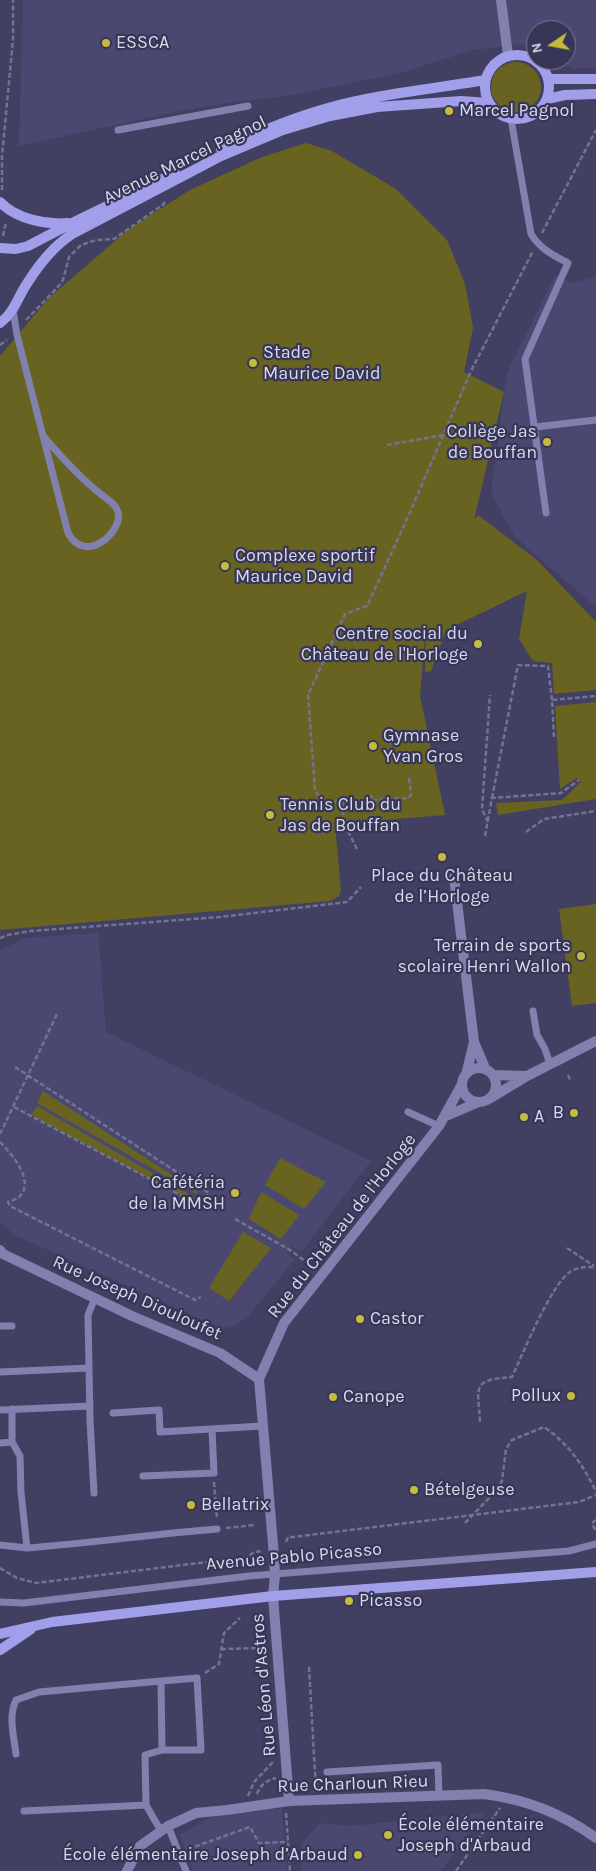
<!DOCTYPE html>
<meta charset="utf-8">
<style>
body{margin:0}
#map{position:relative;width:596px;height:1871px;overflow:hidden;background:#424062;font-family:Karla,sans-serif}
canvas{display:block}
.north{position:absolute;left:526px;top:20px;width:50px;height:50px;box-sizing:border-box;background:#373657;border:1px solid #777793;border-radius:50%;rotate:258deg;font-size:14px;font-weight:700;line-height:20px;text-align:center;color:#d8d8ed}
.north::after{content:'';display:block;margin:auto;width:18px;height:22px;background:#c5bc3d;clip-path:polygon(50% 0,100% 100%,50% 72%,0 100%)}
</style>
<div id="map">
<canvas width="596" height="1871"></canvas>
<div class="north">N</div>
</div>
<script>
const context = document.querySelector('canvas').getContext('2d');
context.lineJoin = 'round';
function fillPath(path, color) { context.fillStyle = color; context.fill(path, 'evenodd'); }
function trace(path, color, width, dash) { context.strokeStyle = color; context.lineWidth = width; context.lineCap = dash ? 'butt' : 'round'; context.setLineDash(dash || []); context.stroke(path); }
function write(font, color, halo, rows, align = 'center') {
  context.font = font + ' Karla,sans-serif'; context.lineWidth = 4.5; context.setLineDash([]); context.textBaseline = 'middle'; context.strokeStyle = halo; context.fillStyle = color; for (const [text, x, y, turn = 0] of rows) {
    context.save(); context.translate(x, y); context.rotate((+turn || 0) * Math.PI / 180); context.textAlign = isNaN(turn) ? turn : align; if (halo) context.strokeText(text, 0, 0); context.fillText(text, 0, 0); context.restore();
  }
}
const built = new Path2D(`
 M 23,0 L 596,0 L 596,67 L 573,69 L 555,60 L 566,60 L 566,30 L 536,30 L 536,51 L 522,44 L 473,50 L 400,73 L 286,96 L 220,104 L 175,112 L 19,146 Z
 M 556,275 L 571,283 L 596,277 L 596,607 L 515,537 L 491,493 L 507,373 Z
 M 98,933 L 106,1032 L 371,1161 L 301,1252 L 292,1246 L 287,1254 L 295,1259 L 249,1315 L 235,1326 L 224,1328 L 216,1326 L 15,1235 L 0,1223 L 0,951 L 25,938 Z
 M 282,1808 L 287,1871 L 193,1871 L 180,1835 L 209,1818 Z
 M 485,1812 L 441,1871 L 302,1871 L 301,1843 L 320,1823 L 351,1826 Z`);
const green = new Path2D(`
 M491 87a25 25 0 1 1 50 0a25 25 0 1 1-50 0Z
 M 306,143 L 332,151 L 396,189 L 447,240 L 465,284 L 473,328 L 464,372 L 504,392 L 474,520 L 478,515 L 537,560 L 596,622 L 596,690 L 554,694 L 552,663 L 533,661 L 519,639 L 527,591 L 446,630 L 431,671 L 425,672 L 426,625 L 420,696 L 445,815 L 335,824 L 341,890 L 339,896 L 330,901 L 0,930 L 0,356 L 49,298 L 129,229 L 190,190 L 262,157 Z
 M 596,702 L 596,799 L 498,815 L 496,803 L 562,800 L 581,782 L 577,778 L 560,789 L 555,706 Z
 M 596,904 L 596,1003 L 572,1006 L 559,909 Z
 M 43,1091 L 198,1192 L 197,1194 L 37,1103 Z
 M 37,1106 L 197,1199 L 195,1202 L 31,1115 Z
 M 280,1158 L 326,1182 L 304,1209 L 265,1185 Z
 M 261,1192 L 299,1215 L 281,1239 L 249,1219 Z
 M 243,1232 L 271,1248 L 229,1301 L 209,1288 Z`);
const path = new Path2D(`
 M 2,190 L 2,156 L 13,40 L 13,0
 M 542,233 L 596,130
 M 3,236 L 6,222
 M 26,320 L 57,288 L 63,280 L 69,257 L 81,245 L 96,240 L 114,239 L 164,204 L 164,200
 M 0,345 L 7,340
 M 387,445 L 443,435
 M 554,737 L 552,700 L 596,696
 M 371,795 L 372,801
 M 492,798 L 518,665 L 548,666 L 552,700
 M 342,802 L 409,798 L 411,794 L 409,777
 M 488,822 L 482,809 L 490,695
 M 526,832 L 544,819 L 596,811
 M 485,836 L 492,798 L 561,793 L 579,780
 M 357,849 L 344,823 L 342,802 C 328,802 323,802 315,791 L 308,695 L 345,614 L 367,606 L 407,519 L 471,371 L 533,251
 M 0,938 L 7,935 L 31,931 L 220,917 L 347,902 L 361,887
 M 15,1067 L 209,1193 L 205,1199
 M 568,1075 L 571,1082
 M 14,1107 L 201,1206 L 205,1199 L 209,1201
 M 0,1134 L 57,1014
 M 0,1142 C 11,1153 36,1181 19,1197 C 17,1199 11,1201 8,1202 L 10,1206 L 195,1300 L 201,1297
 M 235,1219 L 290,1250 L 313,1267
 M 567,1248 L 594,1266
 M 480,1422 C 478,1386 471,1380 512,1377 C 522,1355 552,1283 570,1272 C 577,1267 588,1266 596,1268
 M 214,1482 L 217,1519
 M 596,1520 L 592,1523 L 596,1532
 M 465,1523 L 492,1495 L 502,1481 L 506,1449 L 512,1440 L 544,1427 C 568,1443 584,1466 596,1492
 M 226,1528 L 254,1525
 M 286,1542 L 288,1537 L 293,1537 L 579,1502 L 596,1495
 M 0,1568 L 17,1578 L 36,1583 L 248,1557 L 254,1552 L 262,1551
 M 253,1618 L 263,1630
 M 221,1649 L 264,1648
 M 309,1667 L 315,1773 L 318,1789
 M 205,1673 L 219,1664 L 224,1633 L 240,1618
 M 257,1794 C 260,1785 267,1780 276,1778
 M 248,1796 L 254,1782 L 273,1762
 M 286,1813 L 290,1871
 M 188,1849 L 250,1827 L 259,1843 L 288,1842
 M 456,1871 L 500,1808`);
const service = new Path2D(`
 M 511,119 L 531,234 C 540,249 553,255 568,263 L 525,359 L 546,513
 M 118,130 L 248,106
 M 13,310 L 17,335 L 68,533 C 86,566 123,531 118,512 C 116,504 108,500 102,495 C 81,479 63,459 45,438
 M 535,427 L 596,420
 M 533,1011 L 537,1035 L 545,1049 L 550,1064
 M 408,1112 L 439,1126
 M 0,1326 L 12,1326
 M 0,1372 L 89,1368
 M 0,1410 L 90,1406
 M 113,1413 L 159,1410 L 160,1432 L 262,1426
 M 0,1443 L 12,1442 L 12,1409
 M 143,1476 L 214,1473 L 212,1429
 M 94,1493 L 90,1420 L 88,1315 L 95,1298
 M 0,1545 L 27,1548 L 21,1492 L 20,1456 L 12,1442
 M 27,1548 C 91,1543 154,1534 217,1529
 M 0,1602 L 24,1603 L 249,1576 L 569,1551 L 596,1544
 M 16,1754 C 14,1737 8,1716 16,1700 L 39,1692 L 161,1681
 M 327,1772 L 438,1765 L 439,1796
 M 24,1811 L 146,1805
 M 168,1826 L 186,1871
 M 161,1831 L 146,1805 L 145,1755 L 162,1750 L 161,1681 L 197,1678 L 201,1750 L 162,1750`);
const minor = new Path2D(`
 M 501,0 L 508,55
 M 454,877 L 474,1042 L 485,1068
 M462 1085a17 17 0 1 1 34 0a17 17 0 1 1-34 0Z
 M 467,1071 L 474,1042
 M 493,1075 L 526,1076
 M 489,1099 L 527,1076 L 596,1041
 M 446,1116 L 479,1102
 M 0,1250 L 3,1254 L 132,1316 L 220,1353 L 259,1379
 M 289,1801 L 273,1596 L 275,1575 L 274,1556 L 259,1379 L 284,1323 L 439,1126 L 461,1086
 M 127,1871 L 140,1846 L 168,1826 L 196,1813 L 227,1810 L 289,1801 L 484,1794 C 524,1799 563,1814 596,1838`);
const secondary = new Path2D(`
 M485 87a32 32 0 1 1 64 0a32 32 0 1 1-64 0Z
 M 548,79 L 596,79
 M 547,99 L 565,95 L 596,94
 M 221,149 C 256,134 291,118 328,108 C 378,94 433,89 485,80
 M 0,202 C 16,219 46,225 68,223
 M 0,248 L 16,249 L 28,246 L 72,223 L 175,173
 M 0,323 C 15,312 18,296 28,282 C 40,263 54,246 72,234 L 219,157 L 283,130 L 330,116 L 377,107 L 461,101 L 489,103
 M 0,1634 L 52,1622 L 273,1596 L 596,1572
 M 0,1650 L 31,1629`);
const markers = [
 [106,43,5,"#c5bc3d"],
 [449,111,5,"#c5bc3d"],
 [253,363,5,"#c5bc3d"],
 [547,442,5,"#c5bc3d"],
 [225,566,5,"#c5bc3d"],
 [478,644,5,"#c5bc3d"],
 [373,746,5,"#c5bc3d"],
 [270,815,5,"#c5bc3d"],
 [442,857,5,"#c5bc3d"],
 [581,956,5,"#c5bc3d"],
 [574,1113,5,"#c5bc3d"],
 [524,1117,5,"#c5bc3d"],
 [235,1193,5,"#c5bc3d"],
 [360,1319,5,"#c5bc3d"],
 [571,1396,5,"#c5bc3d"],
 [333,1397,5,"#c5bc3d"],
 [414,1490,5,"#c5bc3d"],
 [191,1505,5,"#c5bc3d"],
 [349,1601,5,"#c5bc3d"],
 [388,1835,5,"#c5bc3d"],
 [358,1855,5,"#c5bc3d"]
];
const poiNames = [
 ["ESSCA",116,43],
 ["Marcel Pagnol",459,111],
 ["Stade",263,353],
 ["Maurice David",263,374],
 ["Collège Jas",537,432,"right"],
 ["de Bouffan",537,453,"right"],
 ["Complexe sportif",235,556],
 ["Maurice David",235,577],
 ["Centre social du",468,634,"right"],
 ["Château de l'Horloge",468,655,"right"],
 ["Gymnase",383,736],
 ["Yvan Gros",383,757],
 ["Tennis Club du",280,805],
 ["Jas de Bouffan",280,826],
 ["Place du Château",442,876,"center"],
 ["de l’Horloge",442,897,"center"],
 ["Terrain de sports",571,946,"right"],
 ["scolaire Henri Wallon",571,967,"right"],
 ["B",564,1113,"right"],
 ["A",534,1117],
 ["Cafétéria",225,1183,"right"],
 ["de la MMSH",225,1204,"right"],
 ["Castor",370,1319],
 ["Pollux",561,1396,"right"],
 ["Canope",343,1397],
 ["Bételgeuse",424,1490],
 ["Bellatrix",201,1505],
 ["Picasso",359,1601],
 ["École élémentaire",398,1825],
 ["Joseph d'Arbaud",398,1846],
 ["École élémentaire Joseph d’Arbaud",348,1855,"right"]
];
const streetNames = [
 ["Avenue Marcel Pagnol",185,160,-26],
 ["Rue du Château de l'Horloge",342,1226,-52],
 ["Rue Joseph Diouloufet",137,1298,24],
 ["Avenue Pablo Picasso",294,1557,-5],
 ["Rue Léon d'Astros",264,1685,-95],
 ["Rue Charloun Rieu",353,1784,-2]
];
fillPath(built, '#4a4870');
fillPath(green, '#686320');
trace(path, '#737290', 2.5, [5, 2.5]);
trace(service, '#8180af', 7);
trace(minor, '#8180af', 10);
trace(secondary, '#a29fea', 10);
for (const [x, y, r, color] of markers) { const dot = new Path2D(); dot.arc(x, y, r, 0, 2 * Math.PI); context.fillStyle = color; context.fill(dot); trace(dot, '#373657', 2); }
write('18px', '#d8d8ed', '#373657', poiNames, 'left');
write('18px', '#d8d8ed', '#373657', streetNames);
</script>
